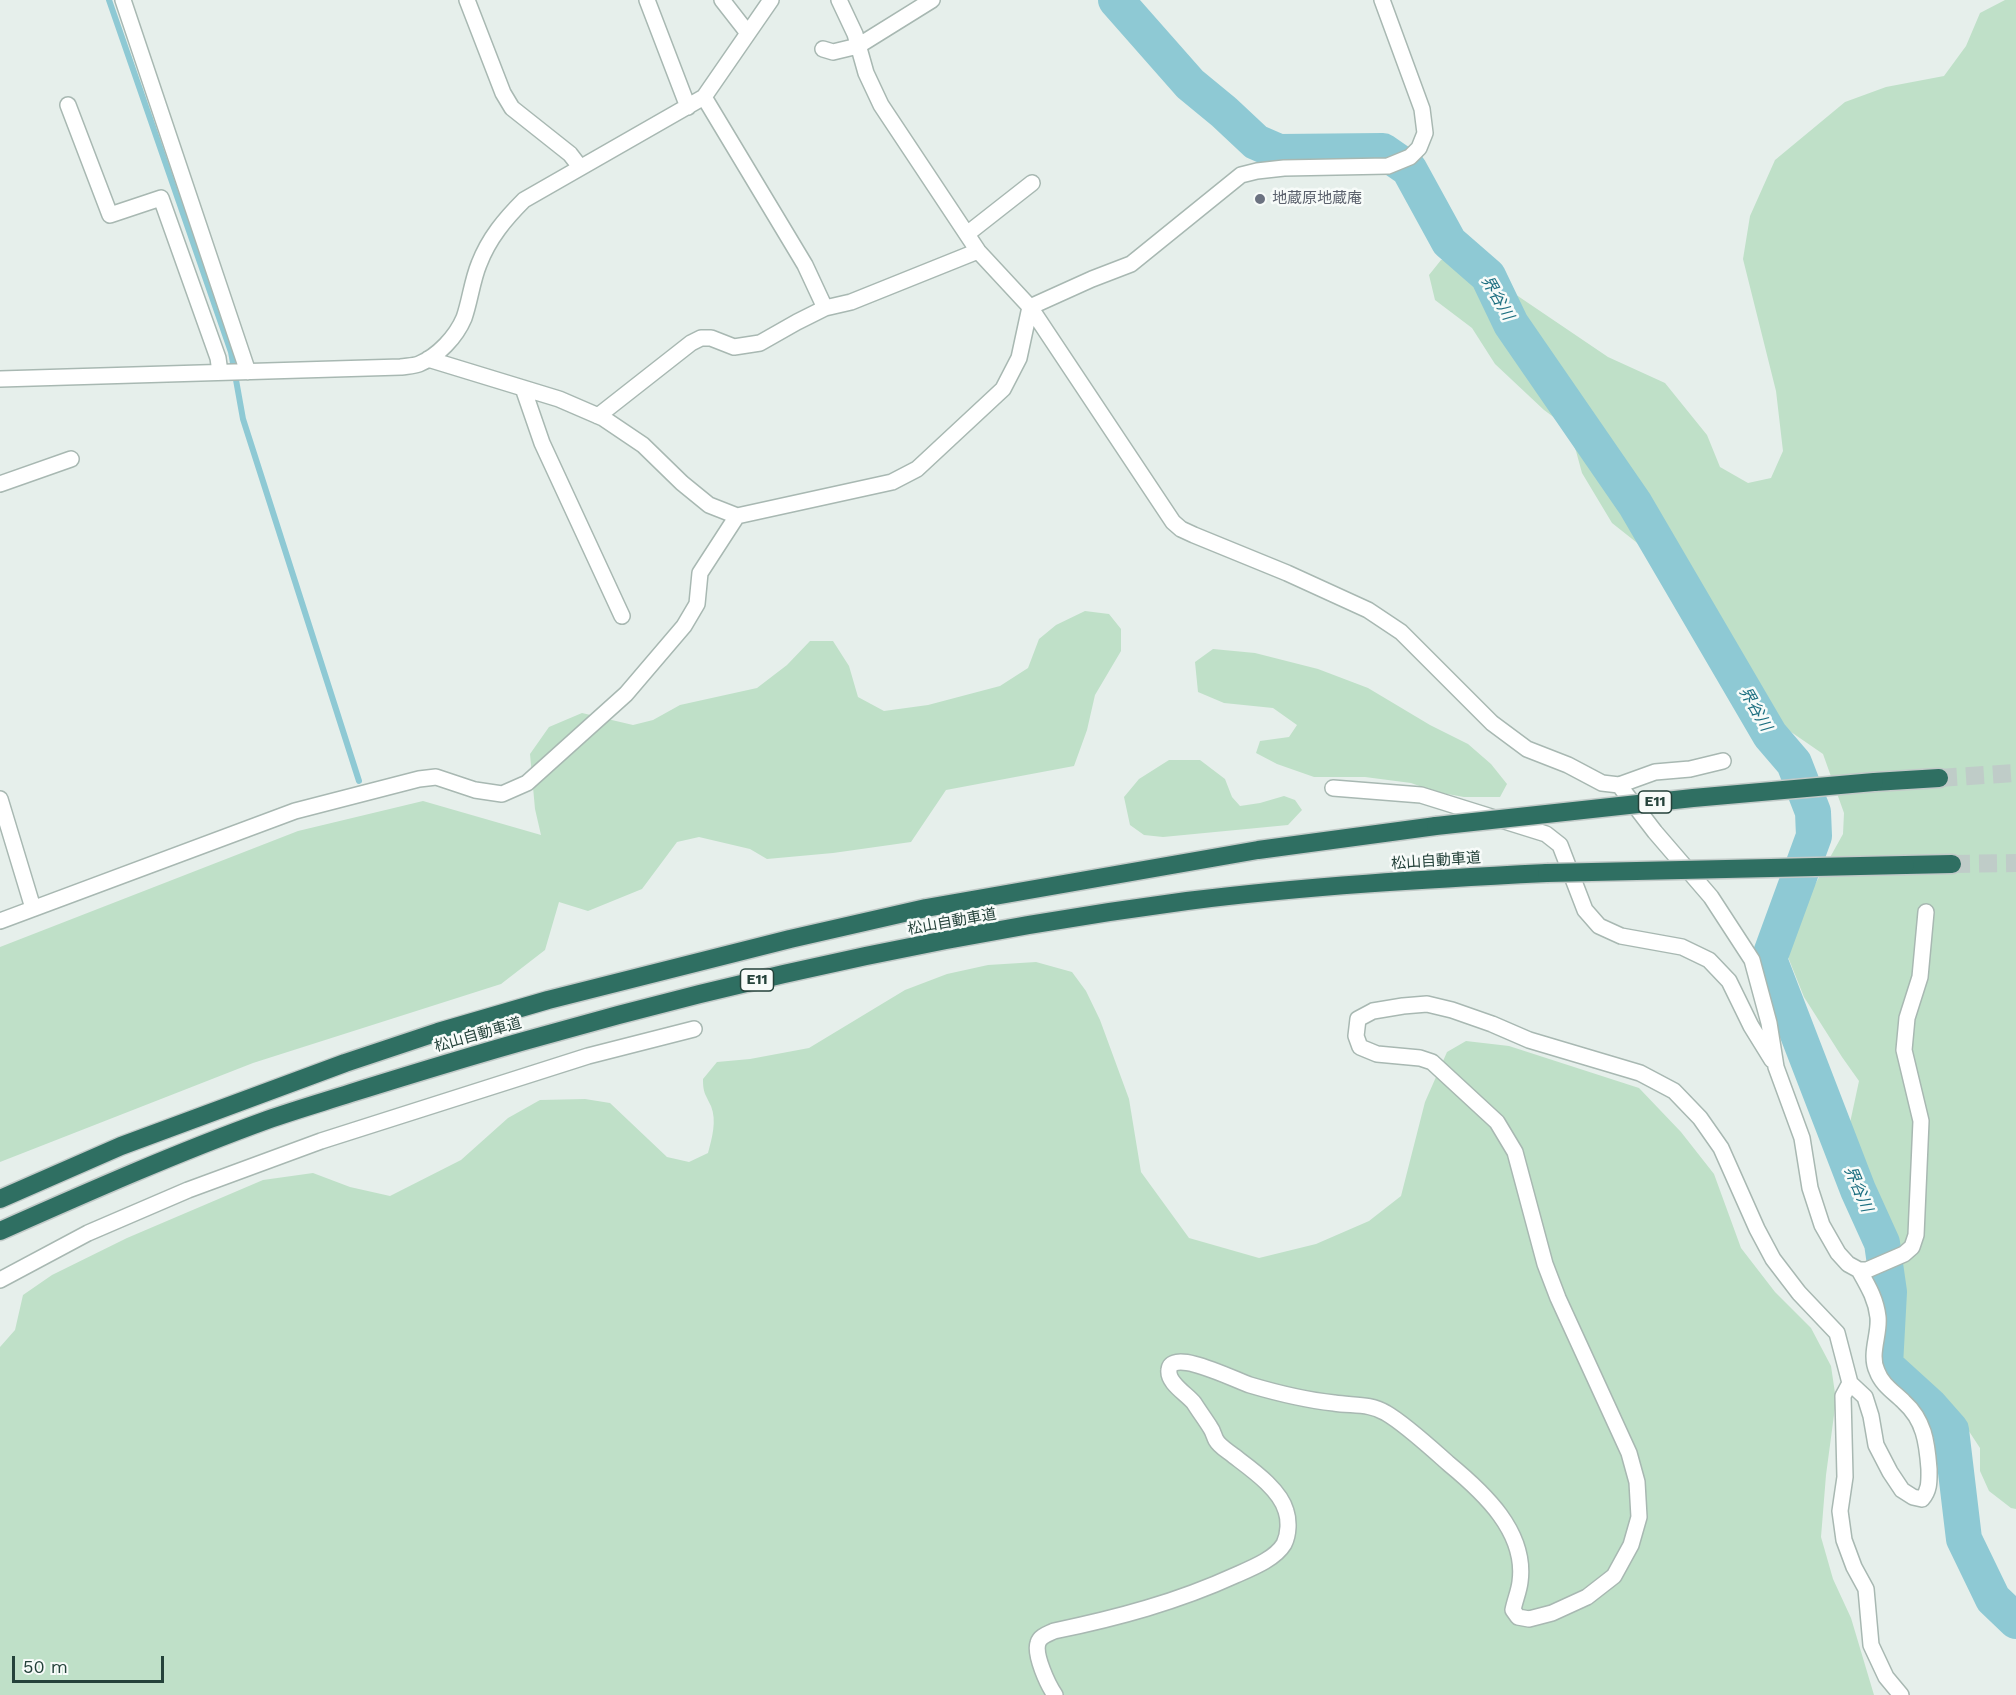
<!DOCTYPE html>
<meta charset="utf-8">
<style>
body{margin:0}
#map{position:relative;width:2016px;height:1695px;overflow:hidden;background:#e6efeb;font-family:"Work Sans",sans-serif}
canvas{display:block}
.scale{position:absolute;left:12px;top:1656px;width:152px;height:27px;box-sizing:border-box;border:3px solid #24423a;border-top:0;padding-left:8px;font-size:18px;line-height:21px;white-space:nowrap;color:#24423a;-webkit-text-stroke:4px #f7fbf9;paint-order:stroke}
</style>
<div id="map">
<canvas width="2016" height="1695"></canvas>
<div class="scale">50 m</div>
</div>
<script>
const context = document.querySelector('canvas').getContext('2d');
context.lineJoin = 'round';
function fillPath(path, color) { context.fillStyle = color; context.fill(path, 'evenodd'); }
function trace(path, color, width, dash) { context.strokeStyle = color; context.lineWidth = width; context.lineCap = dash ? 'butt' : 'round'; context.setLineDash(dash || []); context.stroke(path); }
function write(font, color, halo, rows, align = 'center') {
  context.font = font + ' "Work Sans","Noto Sans JP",sans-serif'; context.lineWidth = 5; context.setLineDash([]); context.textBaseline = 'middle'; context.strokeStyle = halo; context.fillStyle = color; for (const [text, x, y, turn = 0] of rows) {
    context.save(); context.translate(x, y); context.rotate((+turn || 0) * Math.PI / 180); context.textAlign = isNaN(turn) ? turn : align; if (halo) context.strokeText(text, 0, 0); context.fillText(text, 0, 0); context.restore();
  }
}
const green = new Path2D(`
 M 2005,0 L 2016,0 L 2016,1509 L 2011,1508 L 1989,1491 L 1980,1471 L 1980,1448 L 1957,1413 L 1924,1387 L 1901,1363 L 1859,1229 L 1839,1174 L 1859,1081 L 1842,1057 L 1804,997 L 1786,952 L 1808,897 L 1843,834 L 1844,813 L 1823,754 L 1778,723 L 1683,564 L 1641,546 L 1612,523 L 1582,473 L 1576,451 L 1567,427 L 1544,410 L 1495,364 L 1472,328 L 1435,300 L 1429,275 L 1441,260 L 1458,259 L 1509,290 L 1608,357 L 1665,383 L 1707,435 L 1720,467 L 1748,483 L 1771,478 L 1783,451 L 1776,391 L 1743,259 L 1750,216 L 1775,160 L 1845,102 L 1886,87 L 1944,76 L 1966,46 L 1980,13 Z
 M 1085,611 L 1109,614 L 1121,629 L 1121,651 L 1095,695 L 1087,730 L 1074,766 L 946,790 L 911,842 L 833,853 L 767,859 L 750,849 L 699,837 L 677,842 L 642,889 L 588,911 L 559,902 L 545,950 L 501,984 L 253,1063 L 0,1162 L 0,947 L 298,831 L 423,801 L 541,835 L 535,809 L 530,754 L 549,727 L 582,713 L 633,725 L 653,720 L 680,705 L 757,688 L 787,665 L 810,641 L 833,641 L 849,666 L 858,697 L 884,711 L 928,705 L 1000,686 L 1028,668 L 1039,639 L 1056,625 Z
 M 1213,649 L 1255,653 L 1318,669 L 1368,688 L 1430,725 L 1468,744 L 1491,764 L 1507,784 L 1500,797 L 1464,797 L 1436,792 L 1411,783 L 1365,777 L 1314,777 L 1277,764 L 1256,753 L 1260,741 L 1289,737 L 1297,725 L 1273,708 L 1224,703 L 1198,692 L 1195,662 Z
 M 1169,760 L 1200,760 L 1225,779 L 1232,797 L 1240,806 L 1260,803 L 1284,796 L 1295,800 L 1302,810 L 1288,825 L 1163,837 L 1144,835 L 1130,825 L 1124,797 L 1139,779 Z
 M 1036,962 L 1072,972 L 1086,991 L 1100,1020 L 1129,1099 L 1141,1172 L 1189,1238 L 1259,1258 L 1316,1244 L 1369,1221 L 1401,1196 L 1425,1102 L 1447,1052 L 1466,1041 L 1509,1046 L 1639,1088 L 1681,1132 L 1714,1174 L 1741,1248 L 1775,1292 L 1811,1328 L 1831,1366 L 1836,1400 L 1826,1475 L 1821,1537 L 1833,1579 L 1851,1618 L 1874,1695 L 0,1695 L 0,1347 L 15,1330 L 23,1295 L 52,1275 L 127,1238 L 263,1180 L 313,1173 L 350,1187 L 390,1196 L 461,1160 L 508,1118 L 540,1100 L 585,1099 L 610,1103 L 667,1157 L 689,1162 L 708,1153 C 712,1138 717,1121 711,1106 C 705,1093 703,1093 703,1079 L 717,1062 L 750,1059 L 809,1048 L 905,990 L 947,974 L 988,965 Z`);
const stream = new Path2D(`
 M 109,0 L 231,352 L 243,419 L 359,781`);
const river = new Path2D(`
 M 1116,0 L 1190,84 L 1224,112 L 1256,142 L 1279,152 L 1383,151 L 1409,169 L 1449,242 L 1488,276 L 1511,324 L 1635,504 L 1770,735 L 1794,763 L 1813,812 L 1814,836 L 1769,959 L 1858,1190 L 1882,1243 L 1889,1292 L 1885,1365 L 1929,1405 L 1951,1430 L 1964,1539 L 1993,1599 L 2016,1621`);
const highwayTunnel = new Path2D(`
 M 1939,778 L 2016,773
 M 1952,864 L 2016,863`);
const street = new Path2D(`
 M 123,0 L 248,372
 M 467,0 L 503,93 L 512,108 L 570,154 L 580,167
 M 647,0 L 688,107
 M 722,0 L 747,32
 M 839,0 L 855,34 L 866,73 L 881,105 L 978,251 L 1030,307 L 1173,522 L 1181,529 L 1194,535 L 1287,573 L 1368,610 L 1401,632 L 1492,723 L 1527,749 L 1568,765 L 1602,783 L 1619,785 L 1655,832 L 1711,897 L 1752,960 L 1769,1023 L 1776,1067 L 1802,1138 L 1810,1188 L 1822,1225 L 1838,1253 L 1848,1264 L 1859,1270 L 1867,1270 L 1904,1254 L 1912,1247 L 1916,1235 L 1921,1121 L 1904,1050 L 1907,1018 L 1920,977 L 1926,912
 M 823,49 L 833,52 L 858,46 L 932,0
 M 704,97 L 805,265 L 825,308
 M 68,105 L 110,215 L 161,198 L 218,358 L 220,372
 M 967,234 L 1032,183
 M 428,359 L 559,399 L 603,418 L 643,445 L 682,483 L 709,505 L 737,516 L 892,482 L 917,469 L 1003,389 L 1019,358 L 1030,307 L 1092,279 L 1131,264 L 1241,175 L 1257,171 L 1284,168 L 1388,166 L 1410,157 L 1419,148 L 1425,133 L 1422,109 L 1382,0
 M 0,379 L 401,367 C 407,366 414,366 419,364 C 438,356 456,337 464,318 C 470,301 472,281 479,264 C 489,238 505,219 524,200 L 704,97 L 771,0
 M 523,388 L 542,443 L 622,616
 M 598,416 L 691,343 L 701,338 L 711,338 L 734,347 L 760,343 L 797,322 L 825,308 L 851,302 L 978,251
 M 0,484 L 71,459
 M 1619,785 L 1655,772 L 1690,769 L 1723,761
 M 1333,788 L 1421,795 L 1546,834 L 1560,845 L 1585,910 L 1599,926 L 1621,936 L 1682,947 L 1709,960 L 1729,981 L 1751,1026 L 1772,1060
 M 0,799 L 33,908
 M 0,921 L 295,811 L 419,779 L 436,777 L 475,790 L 502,794 L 527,783 L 626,694 L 684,626 L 697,604 L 700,573 L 737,516
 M 0,1280 L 88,1233 L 188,1190 L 321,1141 L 588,1056 L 694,1029
 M 1850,1383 L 1843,1396 L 1845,1477 L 1840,1511 L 1844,1540 L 1854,1567 L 1866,1589 L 1871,1645 L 1886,1677 L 1901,1695
 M 1055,1695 C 1048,1685 1034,1655 1038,1643 C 1040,1636 1048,1634 1054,1631 C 1117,1618 1177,1602 1236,1575 C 1252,1568 1275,1559 1284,1544 C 1289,1534 1289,1520 1286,1511 C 1280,1489 1251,1469 1234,1456 C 1228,1451 1220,1447 1216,1440 C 1214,1436 1213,1431 1210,1427 C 1205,1419 1199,1411 1194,1403 C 1187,1394 1167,1383 1169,1370 C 1171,1347 1237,1381 1250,1385 C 1277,1393 1306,1400 1334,1403 C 1352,1406 1370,1403 1386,1413 C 1405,1424 1431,1448 1449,1464 C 1483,1492 1527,1532 1520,1582 C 1519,1591 1515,1600 1513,1610 L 1518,1617 L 1529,1619 L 1552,1613 L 1587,1597 L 1614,1576 L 1631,1545 L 1639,1517 L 1637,1482 L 1629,1453 L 1558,1298 L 1545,1264 L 1515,1152 L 1497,1122 L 1432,1062 L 1420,1058 L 1377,1054 L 1360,1047 L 1356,1036 L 1358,1019 L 1373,1011 L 1403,1006 L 1427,1004 L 1452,1010 L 1492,1024 L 1529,1040 L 1640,1073 L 1674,1091 L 1700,1118 L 1721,1148 L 1757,1229 L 1773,1259 L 1799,1293 L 1837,1333 L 1850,1383 L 1865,1397 L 1871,1416 L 1876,1445 L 1890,1472 L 1902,1490 L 1913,1497 L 1922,1499 C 1930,1490 1929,1480 1929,1469 C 1927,1442 1924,1420 1904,1402 C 1894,1392 1882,1385 1877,1371 C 1869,1354 1880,1334 1878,1317 C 1876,1299 1868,1286 1859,1270`);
const highway = new Path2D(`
 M 1874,782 L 1939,778
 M 1905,865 L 1952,864
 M 0,1199 L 121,1146 L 345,1063 L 438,1032 L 548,1000 L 790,939 L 926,908 L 1258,850 L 1436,826
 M 0,1231 C 88,1192 176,1153 267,1120 C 295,1110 323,1102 351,1093 C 412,1074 473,1055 535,1038 C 749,977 967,930 1187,901 C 1307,886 1427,879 1547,873`);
const highwayBridge = new Path2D(`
 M 1436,826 L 1693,798 L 1874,782
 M 1547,873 L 1905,865`);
const markers = [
 [1260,199,6,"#6b7280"]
];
const shields = [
 [1655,802,33],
 [757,980,33]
];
const shieldNames = [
 ["E11",1655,802],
 ["E11",757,980]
];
const worshipNames = [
 ["地蔵原地蔵庵",1272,199]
];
const streetNames = [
 ["松山自動車道",1436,861,-4],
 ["松山自動車道",952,922,-10],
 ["松山自動車道",478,1035,-16]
];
const waterNames = [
 ["界谷川",1497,298,60],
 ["界谷川",1755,709,60],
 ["界谷川",1858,1189,67]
];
fillPath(green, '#bfe0c8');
trace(stream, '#8ec9d4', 6);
trace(river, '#8ec9d4', 36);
trace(highwayTunnel, '#bfccc8', 18, [18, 9]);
trace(street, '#a8b8b2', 18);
trace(highway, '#c2cac8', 21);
trace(street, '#fff', 15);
trace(highway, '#2f6f62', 18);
trace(highwayBridge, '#c2cac8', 21, []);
trace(highwayBridge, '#2f6f62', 18);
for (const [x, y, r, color] of markers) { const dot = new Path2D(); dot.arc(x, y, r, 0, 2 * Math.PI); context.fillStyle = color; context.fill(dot); trace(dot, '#f7fbf9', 2); }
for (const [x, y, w] of shields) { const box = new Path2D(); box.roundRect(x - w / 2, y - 11, w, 22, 4.5); context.fillStyle = '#f7fbf9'; context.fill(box); trace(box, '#24423a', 1.5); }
write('bold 14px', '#24423a', null, shieldNames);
write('15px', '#5b616d', '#f7fbf9', worshipNames, 'left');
write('15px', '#24423a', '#f7fbf9', streetNames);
write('italic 16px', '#1c6f80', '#f7fbf9', waterNames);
</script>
